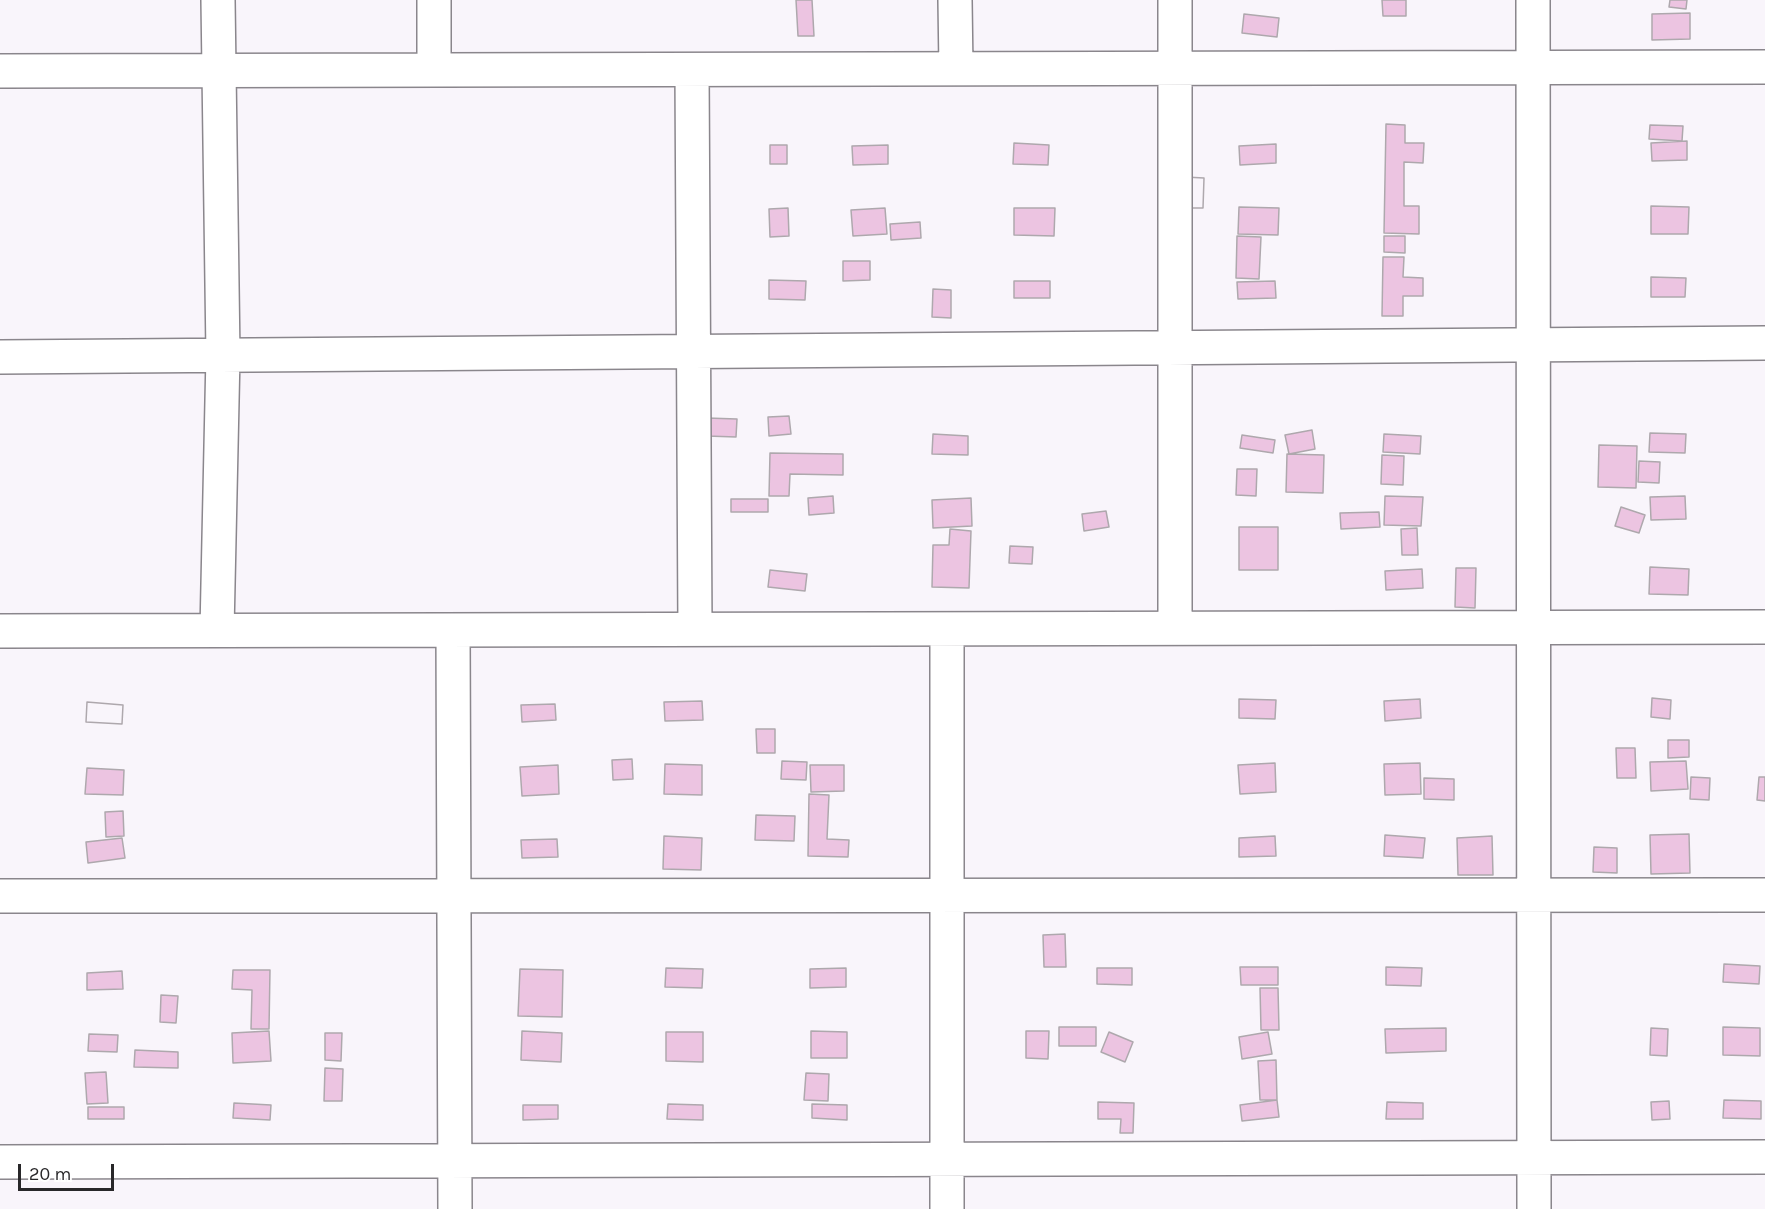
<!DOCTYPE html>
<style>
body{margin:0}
#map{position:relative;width:1765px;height:1209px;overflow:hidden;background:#f9f5fb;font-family:Karla,sans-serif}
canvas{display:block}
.scale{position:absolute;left:18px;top:1164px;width:96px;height:27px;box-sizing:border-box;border:3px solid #282729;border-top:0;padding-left:8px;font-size:18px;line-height:21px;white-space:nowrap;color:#282729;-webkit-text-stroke:4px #fff;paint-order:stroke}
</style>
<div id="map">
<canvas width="1765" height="1209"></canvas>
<div class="scale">20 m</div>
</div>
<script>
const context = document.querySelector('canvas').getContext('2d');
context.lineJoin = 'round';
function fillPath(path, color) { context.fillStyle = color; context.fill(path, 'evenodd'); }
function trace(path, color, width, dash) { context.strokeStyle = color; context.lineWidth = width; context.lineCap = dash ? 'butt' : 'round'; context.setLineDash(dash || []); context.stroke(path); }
const building = new Path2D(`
 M 796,0 L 812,0 L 814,36 L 798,36 Z
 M 1382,0 L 1406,0 L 1406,16 L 1383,16 Z
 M 1670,0 L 1687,0 L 1686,9 L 1669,7 Z
 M 1690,13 L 1690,39 L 1652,40 L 1652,14 Z
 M 1244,14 L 1279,18 L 1277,37 L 1242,33 Z
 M 1386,124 L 1405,125 L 1405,143 L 1424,143 L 1423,163 L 1404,162 L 1404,206 L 1419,206 L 1419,234 L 1384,233 Z
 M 1650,125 L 1683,126 L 1682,141 L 1649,139 Z
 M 1687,141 L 1687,160 L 1652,161 L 1651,143 Z
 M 1014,143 L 1049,145 L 1048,165 L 1013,164 Z
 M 1276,144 L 1276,163 L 1240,165 L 1239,146 Z
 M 770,145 L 787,145 L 787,164 L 770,164 Z
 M 888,145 L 888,164 L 853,165 L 852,146 Z
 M 1185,177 L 1204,178 L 1203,208 L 1184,208 Z
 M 1185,177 L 1204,178 L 1203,208 L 1184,208 Z
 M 1651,206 L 1689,207 L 1688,234 L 1651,234 Z
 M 1239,207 L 1279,208 L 1278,235 L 1238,234 Z
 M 788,208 L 789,236 L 770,237 L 769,209 Z
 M 885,208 L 887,234 L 853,236 L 851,210 Z
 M 1014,208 L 1055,208 L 1054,236 L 1014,235 Z
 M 920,222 L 921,238 L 891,240 L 890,224 Z
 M 1237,236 L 1261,237 L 1259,279 L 1236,278 Z
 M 1384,236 L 1405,236 L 1405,253 L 1384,252 Z
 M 1383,257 L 1404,257 L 1403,277 L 1423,278 L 1423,296 L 1403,296 L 1403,316 L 1382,316 Z
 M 843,261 L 870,261 L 870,280 L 843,281 Z
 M 1651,277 L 1686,278 L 1685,297 L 1651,297 Z
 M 769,280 L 806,281 L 805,300 L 769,299 Z
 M 1014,281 L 1050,281 L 1050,298 L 1014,298 Z
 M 1275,281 L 1276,298 L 1238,299 L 1237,282 Z
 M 933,289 L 951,290 L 951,318 L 932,317 Z
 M 789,416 L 791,434 L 769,436 L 768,417 Z
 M 707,418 L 737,419 L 736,437 L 707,436 Z
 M 1312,430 L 1315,449 L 1289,454 L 1285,435 Z
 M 1650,433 L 1686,434 L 1685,453 L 1649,452 Z
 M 933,434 L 968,436 L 968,455 L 932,454 Z
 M 1384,434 L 1421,436 L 1420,454 L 1383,452 Z
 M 1242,435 L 1275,440 L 1273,453 L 1240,448 Z
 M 1599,445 L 1637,446 L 1636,488 L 1598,487 Z
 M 770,453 L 843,454 L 843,475 L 790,474 L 789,496 L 769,496 Z
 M 1287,454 L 1324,455 L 1323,493 L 1286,492 Z
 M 1382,455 L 1404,456 L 1403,485 L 1381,484 Z
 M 1639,461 L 1660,462 L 1659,483 L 1638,482 Z
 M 1237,469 L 1257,469 L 1256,496 L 1236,495 Z
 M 833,496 L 834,513 L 809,515 L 808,498 Z
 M 1385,496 L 1423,497 L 1421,526 L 1384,525 Z
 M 1685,496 L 1686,519 L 1651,520 L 1650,497 Z
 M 971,498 L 972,526 L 933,528 L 932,500 Z
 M 731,499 L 768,499 L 768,512 L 731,512 Z
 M 1621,507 L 1645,515 L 1639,533 L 1615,526 Z
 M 1106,511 L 1109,527 L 1084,531 L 1082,514 Z
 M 1379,512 L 1380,527 L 1341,529 L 1340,513 Z
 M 1239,527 L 1278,527 L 1278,570 L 1239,570 Z
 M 1417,528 L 1418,555 L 1402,555 L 1401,529 Z
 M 950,529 L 971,531 L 969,588 L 932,587 L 933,545 L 949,545 Z
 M 1010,546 L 1033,547 L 1032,564 L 1009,563 Z
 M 1650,567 L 1689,569 L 1688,595 L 1649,594 Z
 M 1456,568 L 1476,568 L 1475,608 L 1455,607 Z
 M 1422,569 L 1423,588 L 1386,590 L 1385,571 Z
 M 770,570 L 807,574 L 805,591 L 768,587 Z
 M 1652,698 L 1671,700 L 1670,719 L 1651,717 Z
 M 1239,699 L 1276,700 L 1275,719 L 1239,718 Z
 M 1420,699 L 1421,718 L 1385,721 L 1384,701 Z
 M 702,701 L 703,720 L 665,721 L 664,702 Z
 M 87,702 L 123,705 L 122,724 L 86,722 Z
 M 87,702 L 123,705 L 122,724 L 86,722 Z
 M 555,704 L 556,720 L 522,722 L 521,705 Z
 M 756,729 L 775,729 L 775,753 L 757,753 Z
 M 1668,740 L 1689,740 L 1689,757 L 1668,758 Z
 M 1616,748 L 1635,748 L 1636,778 L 1617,778 Z
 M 632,759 L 633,779 L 613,780 L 612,760 Z
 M 782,761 L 807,762 L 806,780 L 781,779 Z
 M 1686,761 L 1688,789 L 1651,791 L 1650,762 Z
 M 1275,763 L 1276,792 L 1240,794 L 1238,765 Z
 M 1420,763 L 1421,794 L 1385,795 L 1384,764 Z
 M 665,764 L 702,765 L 702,795 L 664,794 Z
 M 558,765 L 559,794 L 522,796 L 520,767 Z
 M 810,765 L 844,765 L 844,791 L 811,792 Z
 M 87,768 L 124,770 L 123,795 L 85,794 Z
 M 1691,777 L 1710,778 L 1709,800 L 1690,799 Z
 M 1759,777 L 1765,777 L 1765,801 L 1757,800 Z
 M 1424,778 L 1454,779 L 1454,800 L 1424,799 Z
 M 809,794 L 829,795 L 827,839 L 849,840 L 848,857 L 808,856 Z
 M 123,811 L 124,836 L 106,837 L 105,812 Z
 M 756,815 L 795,816 L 794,841 L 755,840 Z
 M 1689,834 L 1690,873 L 1651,874 L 1650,835 Z
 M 1385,835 L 1425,838 L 1423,858 L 1384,856 Z
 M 664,836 L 702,838 L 701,870 L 663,869 Z
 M 1275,836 L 1276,856 L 1239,857 L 1239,838 Z
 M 1492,836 L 1493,875 L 1458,875 L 1457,838 Z
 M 122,838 L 125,858 L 88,863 L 86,842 Z
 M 557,839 L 558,857 L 522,858 L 521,840 Z
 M 1594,847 L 1617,848 L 1617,873 L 1593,872 Z
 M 1065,934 L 1066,967 L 1044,967 L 1043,935 Z
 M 1724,964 L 1760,966 L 1759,984 L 1723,982 Z
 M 1240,967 L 1278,967 L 1278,985 L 1241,985 Z
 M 1386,967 L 1422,968 L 1421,986 L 1386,985 Z
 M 666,968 L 703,969 L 702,988 L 665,987 Z
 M 846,968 L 846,987 L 810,988 L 810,969 Z
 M 1097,968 L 1132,968 L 1132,985 L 1097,984 Z
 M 520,969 L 563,970 L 562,1017 L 518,1016 Z
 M 233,970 L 270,970 L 269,1029 L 251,1029 L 252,990 L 232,989 Z
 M 122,971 L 123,989 L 87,990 L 87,973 Z
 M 1260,988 L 1278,988 L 1279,1030 L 1261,1030 Z
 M 161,995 L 178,996 L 176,1023 L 160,1022 Z
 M 1059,1027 L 1096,1027 L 1096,1046 L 1059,1046 Z
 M 1723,1027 L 1760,1028 L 1760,1056 L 1723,1055 Z
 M 1446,1028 L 1446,1051 L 1386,1053 L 1385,1029 Z
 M 1651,1028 L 1668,1029 L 1667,1056 L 1650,1055 Z
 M 269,1031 L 271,1061 L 233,1063 L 232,1033 Z
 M 522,1031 L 562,1033 L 561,1062 L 521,1060 Z
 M 811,1031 L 847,1032 L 847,1058 L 811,1058 Z
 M 1026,1031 L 1049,1031 L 1048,1059 L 1026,1058 Z
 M 666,1032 L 703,1032 L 703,1062 L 666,1061 Z
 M 1109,1032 L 1133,1042 L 1125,1062 L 1101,1052 Z
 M 1268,1032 L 1272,1054 L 1242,1059 L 1239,1037 Z
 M 325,1033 L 342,1033 L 341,1061 L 325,1060 Z
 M 89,1034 L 118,1035 L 117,1052 L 88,1051 Z
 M 135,1050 L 178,1052 L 178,1068 L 134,1067 Z
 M 1276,1060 L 1277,1100 L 1260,1100 L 1258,1061 Z
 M 325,1068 L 343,1069 L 342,1101 L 324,1101 Z
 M 106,1072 L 108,1103 L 87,1104 L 85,1073 Z
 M 806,1073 L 829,1074 L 828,1101 L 804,1100 Z
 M 1277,1100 L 1279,1117 L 1242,1121 L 1240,1105 Z
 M 1724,1100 L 1761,1101 L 1761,1119 L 1723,1118 Z
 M 1669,1101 L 1670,1119 L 1652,1120 L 1651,1102 Z
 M 1098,1102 L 1134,1103 L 1133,1133 L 1120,1133 L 1121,1119 L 1098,1119 Z
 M 1387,1102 L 1423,1103 L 1423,1119 L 1386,1119 Z
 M 234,1103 L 271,1105 L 270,1120 L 233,1118 Z
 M 668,1104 L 703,1105 L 703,1120 L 667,1119 Z
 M 812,1104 L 847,1105 L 847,1120 L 812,1118 Z
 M 523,1105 L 558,1105 L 558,1119 L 523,1120 Z
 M 88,1107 L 124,1107 L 124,1119 L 88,1119 Z`);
const street = new Path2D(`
 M 434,0 L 434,70
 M 955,0 L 956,69
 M 1175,0 L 1175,628
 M 1533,0 L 1534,1209
 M 692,70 L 695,629
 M 0,71 L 1765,67
 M 0,357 L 1765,343
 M 947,629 L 947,1209
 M 217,630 L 223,355 L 218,0
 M 453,630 L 455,1209
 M 0,631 L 1765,627
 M 0,896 L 1765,895
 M 0,1162 L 1765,1157`);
fillPath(building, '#ecc4e1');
trace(building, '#aea8ad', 1.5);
trace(street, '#8a868c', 36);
trace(street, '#fff', 33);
</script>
